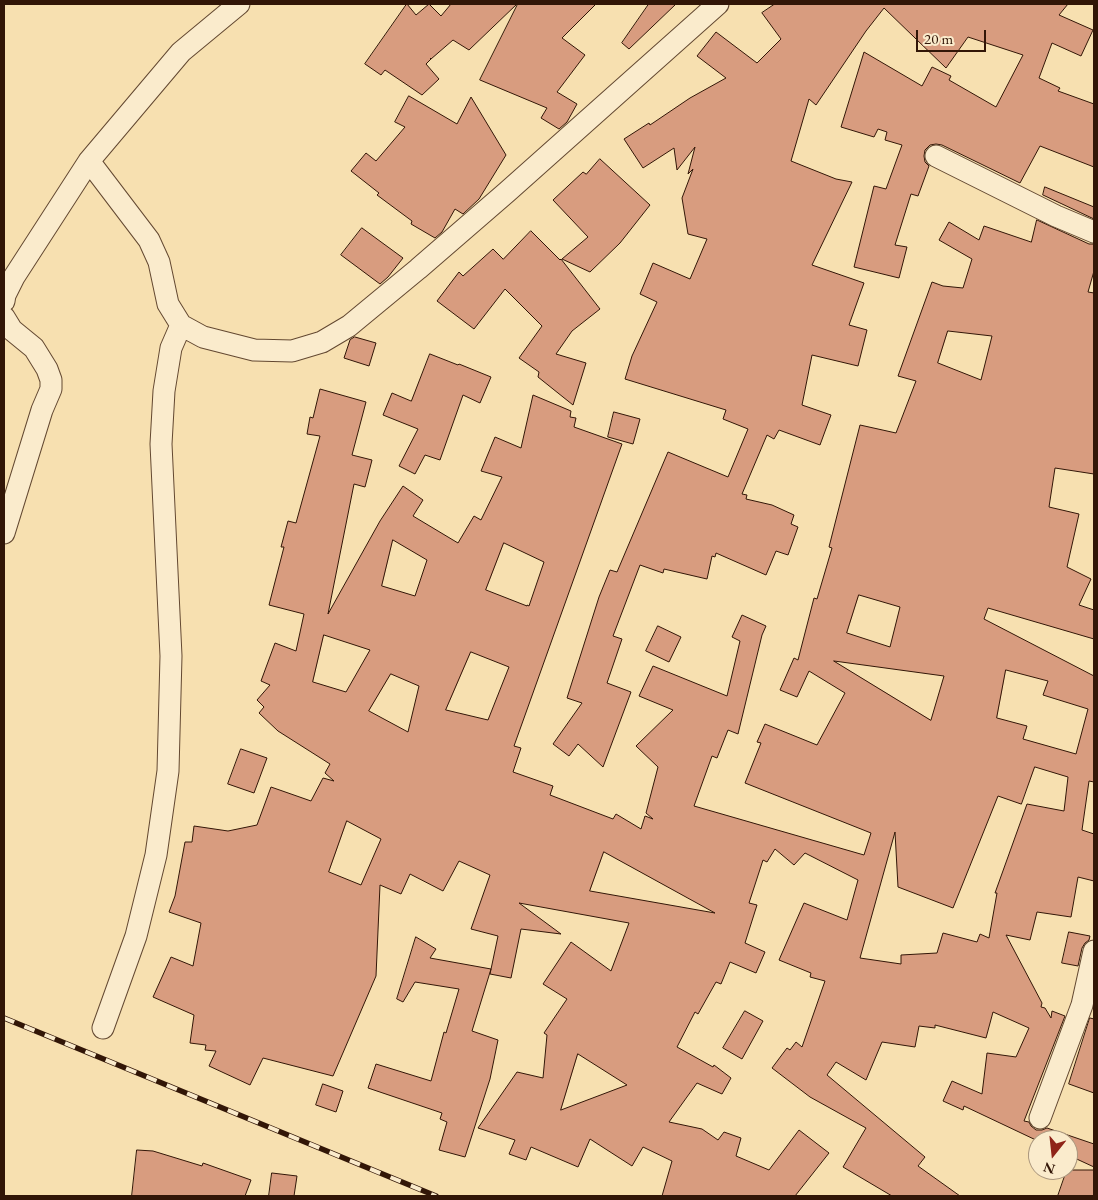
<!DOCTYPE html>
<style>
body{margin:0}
#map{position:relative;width:1098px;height:1200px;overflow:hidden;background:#f7e0b0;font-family:"EB Garamond",serif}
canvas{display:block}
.frame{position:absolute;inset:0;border:5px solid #321607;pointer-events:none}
.north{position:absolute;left:1028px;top:1130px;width:50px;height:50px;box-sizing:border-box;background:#faebcc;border:1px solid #aa967d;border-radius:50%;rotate:196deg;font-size:14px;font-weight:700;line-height:20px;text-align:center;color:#321607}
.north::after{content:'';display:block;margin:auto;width:18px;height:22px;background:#8f2418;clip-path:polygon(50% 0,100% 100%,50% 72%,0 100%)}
.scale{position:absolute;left:916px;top:30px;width:70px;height:22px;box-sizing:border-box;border:2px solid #321607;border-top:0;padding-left:6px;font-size:15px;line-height:18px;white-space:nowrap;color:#321607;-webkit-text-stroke:4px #faebcc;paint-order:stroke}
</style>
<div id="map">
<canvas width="1098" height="1200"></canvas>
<div class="frame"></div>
<div class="north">N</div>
<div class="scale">20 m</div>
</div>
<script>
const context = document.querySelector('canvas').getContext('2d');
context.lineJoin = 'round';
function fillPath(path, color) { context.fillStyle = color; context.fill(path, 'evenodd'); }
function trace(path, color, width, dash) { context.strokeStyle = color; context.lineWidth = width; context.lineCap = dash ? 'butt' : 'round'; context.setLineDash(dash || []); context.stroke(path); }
const building = new Path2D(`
 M 407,4 L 416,15 L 429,4 L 441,16 L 451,4 L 517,4 L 469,50 L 453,40 L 431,59 L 430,58 L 431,59 L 426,64 L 439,79 L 422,95 L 385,70 L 381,75 L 365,64 Z
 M 518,4 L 596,4 L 562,38 L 585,55 L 557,92 L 577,104 L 567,122 L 559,129 L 541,118 L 547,108 L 480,80 Z
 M 649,4 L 676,4 L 629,49 L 622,43 Z
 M 775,4 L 1068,4 L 1059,15 L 1093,30 L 1081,56 L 1052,43 L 1039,78 L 1060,88 L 1058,91 L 1094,104 L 1094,167 L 1040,146 L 1020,183 L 942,145 L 936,144 L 930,145 L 925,150 L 924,156 L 925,162 L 929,166 L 918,196 L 911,194 L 895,245 L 907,247 L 899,278 L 854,267 L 874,186 L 886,189 L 902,145 L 885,140 L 887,132 L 878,129 L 874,137 L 841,127 L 864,52 L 922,86 L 932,67 L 951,76 L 949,80 L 996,107 L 1023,55 L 968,37 L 946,68 L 884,8 L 866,31 L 816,105 L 809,99 L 791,161 L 836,179 L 852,182 L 812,265 L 864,283 L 849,325 L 867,330 L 858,366 L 812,355 L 802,405 L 831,415 L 820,445 L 779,430 L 774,439 L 767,435 L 742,494 L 747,495 L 746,499 L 772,505 L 794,515 L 791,524 L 798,527 L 788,555 L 776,551 L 766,575 L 716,553 L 715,557 L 712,556 L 707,579 L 664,569 L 663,573 L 640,565 L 613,636 L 622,639 L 607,683 L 631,692 L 603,767 L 578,744 L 569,756 L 553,744 L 582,703 L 567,698 L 599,597 L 610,570 L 617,572 L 668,452 L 728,477 L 748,429 L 723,419 L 726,410 L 625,379 L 632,356 L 657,302 L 640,294 L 653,263 L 690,279 L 707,239 L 688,234 L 682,198 L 693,169 L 688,174 L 695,147 L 677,170 L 674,148 L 643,168 L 624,139 L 649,123 L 650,125 L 690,98 L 726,78 L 697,56 L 716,32 L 757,63 L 781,39 L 762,13 Z
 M 409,96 L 457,124 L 471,97 L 506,155 L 479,199 L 463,214 L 455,209 L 442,232 L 435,238 L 411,224 L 412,221 L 377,195 L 379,193 L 351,171 L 366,153 L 376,161 L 405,127 L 395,122 Z
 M 600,159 L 650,205 L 620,243 L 590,272 L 562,259 L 588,237 L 553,200 L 583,172 L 586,174 Z
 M 1045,187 L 1094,207 L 1094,219 L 1043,195 Z
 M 1037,220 L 1089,244 L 1094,244 L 1094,271 L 1088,292 L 1094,293 L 1094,474 L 1055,468 L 1049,507 L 1079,514 L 1067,567 L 1091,579 L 1079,605 L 1094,610 L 1094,639 L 988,608 L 984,619 L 1094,676 L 1094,782 L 1089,781 L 1082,830 L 1094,834 L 1094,881 L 1078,877 L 1071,917 L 1037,912 L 1030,940 L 1006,935 L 1042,1003 L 1041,1007 L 1045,1008 L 1051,1018 L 1052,1011 L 1065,1016 L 1024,1121 L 1029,1122 L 1031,1126 L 1036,1130 L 1042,1130 L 1047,1128 L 1094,1144 L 1094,1167 L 1068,1155 L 1068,1140 L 1038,1141 L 964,1106 L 963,1110 L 943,1101 L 952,1081 L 982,1094 L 987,1053 L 1016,1057 L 1029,1028 L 993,1012 L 986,1038 L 935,1025 L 935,1028 L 919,1026 L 915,1047 L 882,1042 L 866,1080 L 836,1062 L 827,1075 L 925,1157 L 918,1166 L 960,1196 L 892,1196 L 843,1167 L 866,1128 L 810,1097 L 772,1068 L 787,1048 L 790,1050 L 796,1042 L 802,1047 L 825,981 L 810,977 L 811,973 L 779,960 L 804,903 L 847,920 L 858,880 L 805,853 L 794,865 L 775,849 L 767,862 L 763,860 L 749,903 L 757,905 L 745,943 L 765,952 L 756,973 L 730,962 L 721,984 L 716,982 L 698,1014 L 695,1012 L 677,1047 L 713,1067 L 714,1065 L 731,1078 L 722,1094 L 697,1083 L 669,1122 L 702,1129 L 718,1140 L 724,1132 L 741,1138 L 736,1156 L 769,1170 L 799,1130 L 829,1153 L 795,1196 L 662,1196 L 672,1161 L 643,1147 L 632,1166 L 590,1139 L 578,1167 L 531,1147 L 526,1160 L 509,1154 L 515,1140 L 478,1128 L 517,1072 L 543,1078 L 547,1035 L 544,1033 L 567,999 L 543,984 L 571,942 L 611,971 L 629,923 L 519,903 L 561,934 L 521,929 L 511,978 L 490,974 L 498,936 L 471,929 L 490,875 L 459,861 L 443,891 L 410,874 L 401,894 L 380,885 L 376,976 L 333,1076 L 263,1058 L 250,1085 L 209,1066 L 216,1051 L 205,1050 L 206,1045 L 190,1043 L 194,1015 L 153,997 L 171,957 L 193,966 L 201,923 L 169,912 L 175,896 L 185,842 L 192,842 L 194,826 L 228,831 L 257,825 L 271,787 L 311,801 L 323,778 L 334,781 L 325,773 L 330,764 L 278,731 L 259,713 L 264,707 L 257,700 L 270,685 L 261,681 L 275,643 L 296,651 L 304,614 L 269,605 L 284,547 L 281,547 L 288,521 L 296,523 L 320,436 L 307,434 L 310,417 L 313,418 L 320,389 L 366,402 L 352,455 L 372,460 L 365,487 L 354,484 L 328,614 L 380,521 L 403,486 L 423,500 L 413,516 L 458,543 L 474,516 L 481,520 L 502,477 L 481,471 L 495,437 L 521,448 L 533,395 L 571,411 L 570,417 L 576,418 L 574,427 L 622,444 L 514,746 L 521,748 L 513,772 L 553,786 L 550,795 L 613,819 L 616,814 L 641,829 L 645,816 L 653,819 L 646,813 L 658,767 L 636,746 L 673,710 L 639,696 L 653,666 L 727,696 L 740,641 L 732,637 L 742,615 L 766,626 L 762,635 L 738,734 L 728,730 L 717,758 L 712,756 L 694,806 L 864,855 L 871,833 L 745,783 L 761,743 L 757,742 L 765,724 L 817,745 L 845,693 L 809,671 L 797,697 L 780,690 L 794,658 L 798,660 L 814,598 L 817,599 L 832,548 L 829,547 L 860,425 L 896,433 L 916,381 L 898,376 L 932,282 L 943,286 L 963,288 L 972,259 L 939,240 L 949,222 L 979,240 L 984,226 L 1031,242 ZM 948,331 L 992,336 L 981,380 L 938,363 ZM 393,540 L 427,560 L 415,596 L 382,586 ZM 504,543 L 544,562 L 529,606 L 527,605 L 527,606 L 486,590 ZM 859,595 L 900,607 L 890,647 L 847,633 ZM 324,635 L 370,650 L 346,692 L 313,682 ZM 471,652 L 509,667 L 488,720 L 446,710 ZM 834,661 L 944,676 L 931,720 ZM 1006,670 L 1048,681 L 1043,695 L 1088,709 L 1076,754 L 1023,739 L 1027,726 L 997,718 ZM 391,674 L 419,686 L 408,732 L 369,711 ZM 1035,767 L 1068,777 L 1064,811 L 1027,804 L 995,893 L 997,893 L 989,938 L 980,934 L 977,942 L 943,933 L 937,953 L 901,955 L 901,964 L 860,958 L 895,832 L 898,887 L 953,908 L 998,796 L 1021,804 ZM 347,821 L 381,839 L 361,885 L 329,872 ZM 604,852 L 715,913 L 590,891 ZM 578,1054 L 627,1085 L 561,1110 Z
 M 362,228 L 403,258 L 388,277 L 380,284 L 341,255 Z
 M 531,231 L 560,260 L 561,259 L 600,309 L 572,331 L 556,354 L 586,363 L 573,405 L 538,377 L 539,372 L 519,358 L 542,326 L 505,289 L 474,329 L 437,301 L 459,272 L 463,276 L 493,249 L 503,259 Z
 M 355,337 L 376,343 L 369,366 L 344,358 L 350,340 Z
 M 430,354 L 458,365 L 459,364 L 491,377 L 480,403 L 463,395 L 440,460 L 425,455 L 415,474 L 399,466 L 418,429 L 383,415 L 392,393 L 411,401 Z
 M 614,412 L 640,419 L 633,444 L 608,437 Z
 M 658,626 L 681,637 L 669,662 L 646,651 Z
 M 241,749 L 267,758 L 254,793 L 228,784 Z
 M 1069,932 L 1090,936 L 1089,940 L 1085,943 L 1082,948 L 1078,966 L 1062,963 Z
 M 416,937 L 436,949 L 430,958 L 491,969 L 472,1031 L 498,1040 L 490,1079 L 465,1157 L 439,1150 L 447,1122 L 440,1119 L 442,1113 L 368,1088 L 376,1064 L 431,1081 L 444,1032 L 446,1033 L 459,989 L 415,982 L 403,1002 L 397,999 Z
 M 745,1011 L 763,1021 L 742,1059 L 723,1048 Z
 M 1090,1018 L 1094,1019 L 1094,1093 L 1069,1084 Z
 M 323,1084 L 343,1091 L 336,1112 L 316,1105 Z
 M 137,1150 L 153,1151 L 202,1166 L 203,1163 L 251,1180 L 245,1196 L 132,1196 Z
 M 1067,1170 L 1094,1170 L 1094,1196 L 1058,1196 Z
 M 272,1173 L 297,1176 L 294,1196 L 269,1196 Z`);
const minor = new Path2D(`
 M 936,156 L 1056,216 L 1094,232
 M 89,161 L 149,240 L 159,262 L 168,304 L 181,325 L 203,337 L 254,350 L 292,351 L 322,342 L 349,326 L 418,269 L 507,192 L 718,4
 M 4,301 L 5,295 L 14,277 L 89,161 L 181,52 L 239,4
 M 4,317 L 12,330 L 34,348 L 47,369 L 51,380 L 51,389 L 42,410 L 4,533
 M 103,1028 L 136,936 L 156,855 L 168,771 L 171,656 L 161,444 L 164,391 L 171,348 L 181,325
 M 1040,1118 L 1082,1005 L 1094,951`);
const rail = new Path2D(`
 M 4,1018 L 436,1196`);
fillPath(building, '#d89c7f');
trace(building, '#321607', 1);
trace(minor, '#634831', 23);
trace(minor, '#faebcc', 21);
trace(rail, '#321607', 5.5);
trace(rail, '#faebcc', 4, [11]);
</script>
